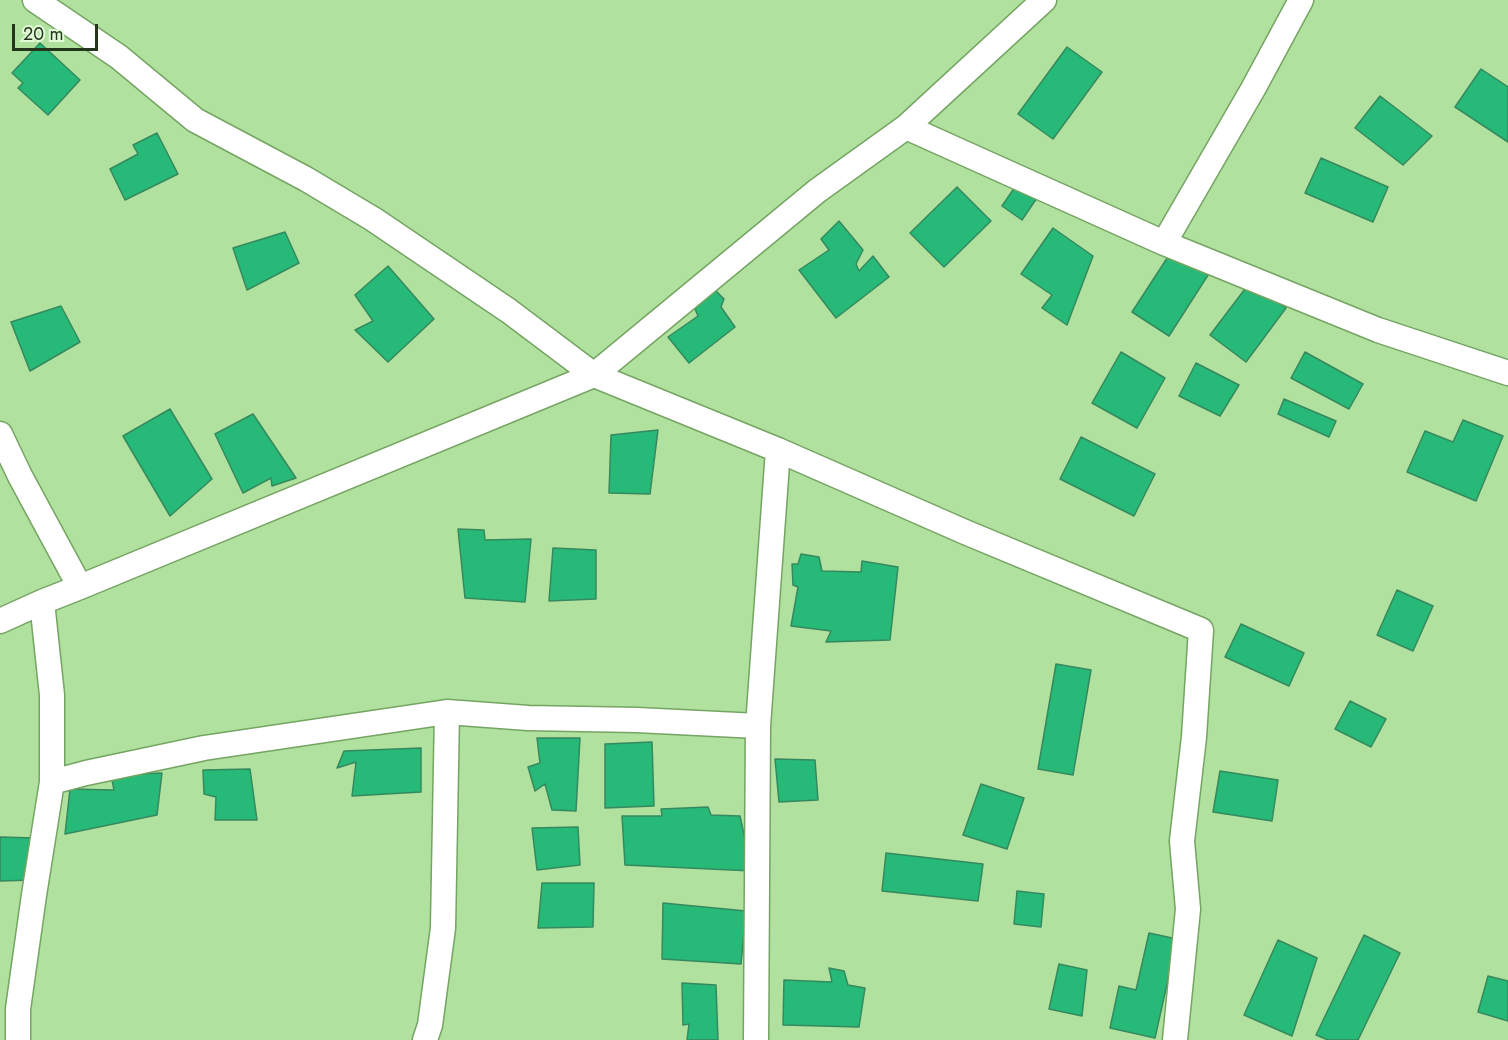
<!DOCTYPE html>
<style>
body{margin:0}
#map{position:relative;width:1508px;height:1040px;overflow:hidden;background:#b0e19e;font-family:Jost,sans-serif}
canvas{display:block}
.scale{position:absolute;left:12px;top:24px;width:86px;height:27px;box-sizing:border-box;border:3px solid #23361b;border-top:0;padding-left:8px;font-size:18px;line-height:21px;white-space:nowrap;color:#23361b;-webkit-text-stroke:4px #e1fbd8;paint-order:stroke}
</style>
<div id="map">
<canvas width="1508" height="1040"></canvas>
<div class="scale">20 m</div>
</div>
<script>
const context = document.querySelector('canvas').getContext('2d');
context.lineJoin = 'round';
function fillPath(path, color) { context.fillStyle = color; context.fill(path, 'evenodd'); }
function trace(path, color, width, dash) { context.strokeStyle = color; context.lineWidth = width; context.lineCap = dash ? 'butt' : 'round'; context.setLineDash(dash || []); context.stroke(path); }
const building = new Path2D(`
 M 40,43 L 80,80 L 48,115 L 18,88 L 23,83 L 12,73 Z
 M 1067,47 L 1102,72 L 1053,139 L 1018,114 Z
 M 1481,69 L 1508,87 L 1508,142 L 1455,107 Z
 M 1380,96 L 1432,136 L 1403,165 L 1355,128 Z
 M 157,133 L 178,174 L 125,200 L 110,169 L 138,154 L 133,145 Z
 M 1321,158 L 1388,187 L 1373,222 L 1305,193 Z
 M 1019,181 L 1039,195 L 1022,220 L 1002,206 Z
 M 957,187 L 991,221 L 944,267 L 910,233 Z
 M 839,221 L 863,250 L 856,264 L 859,271 L 873,256 L 889,277 L 836,318 L 799,270 L 829,250 L 821,239 Z
 M 1053,228 L 1093,256 L 1067,325 L 1042,308 L 1052,295 L 1021,274 Z
 M 285,232 L 299,263 L 247,290 L 233,248 Z
 M 1173,249 L 1210,272 L 1169,336 L 1132,312 Z
 M 388,266 L 434,319 L 388,362 L 355,330 L 373,321 L 355,295 Z
 M 1251,281 L 1286,308 L 1246,362 L 1210,335 Z
 M 714,289 L 724,299 L 721,307 L 735,327 L 689,363 L 668,337 L 698,316 L 695,309 Z
 M 61,306 L 80,342 L 30,371 L 11,322 Z
 M 1121,352 L 1165,378 L 1137,428 L 1092,403 Z
 M 1305,352 L 1363,384 L 1349,409 L 1291,378 Z
 M 1196,363 L 1239,385 L 1220,416 L 1179,396 Z
 M 1284,399 L 1336,421 L 1329,437 L 1278,414 Z
 M 170,409 L 212,479 L 170,516 L 123,436 Z
 M 253,414 L 296,478 L 272,486 L 271,478 L 243,493 L 215,434 Z
 M 1463,420 L 1503,436 L 1476,501 L 1407,472 L 1425,431 L 1453,442 Z
 M 658,430 L 650,494 L 609,493 L 611,435 Z
 M 1081,437 L 1155,474 L 1134,516 L 1060,479 Z
 M 458,529 L 484,530 L 485,540 L 531,539 L 525,602 L 465,598 Z
 M 553,548 L 596,550 L 596,599 L 549,601 Z
 M 801,554 L 819,557 L 822,571 L 861,572 L 862,561 L 898,567 L 890,640 L 826,642 L 831,631 L 791,626 L 798,587 L 793,585 L 792,564 L 798,564 Z
 M 1397,590 L 1433,606 L 1413,651 L 1377,635 Z
 M 1241,624 L 1304,653 L 1289,686 L 1225,657 Z
 M 1056,664 L 1091,670 L 1073,775 L 1038,769 Z
 M 1350,701 L 1386,719 L 1371,747 L 1335,729 Z
 M 537,738 L 580,738 L 576,811 L 552,810 L 545,784 L 535,791 L 528,767 L 540,763 Z
 M 652,742 L 654,806 L 605,808 L 605,744 Z
 M 421,748 L 421,792 L 352,796 L 356,762 L 337,768 L 344,751 Z
 M 775,759 L 815,760 L 818,800 L 779,802 Z
 M 250,769 L 257,820 L 215,820 L 216,797 L 204,794 L 203,770 Z
 M 1220,771 L 1278,780 L 1272,821 L 1213,812 Z
 M 162,773 L 157,815 L 65,834 L 70,789 L 114,790 L 111,775 Z
 M 981,784 L 1024,798 L 1007,849 L 963,835 Z
 M 708,807 L 711,815 L 740,816 L 752,871 L 625,865 L 622,816 L 662,816 L 661,809 Z
 M 578,827 L 580,865 L 537,870 L 532,828 Z
 M 0,837 L 35,838 L 34,880 L 0,881 Z
 M 886,853 L 983,864 L 978,901 L 882,891 Z
 M 542,883 L 594,883 L 593,927 L 538,928 Z
 M 1017,891 L 1044,894 L 1041,927 L 1014,924 Z
 M 663,903 L 746,911 L 741,964 L 662,959 Z
 M 1149,933 L 1177,939 L 1155,1038 L 1110,1028 L 1119,986 L 1136,990 Z
 M 1364,935 L 1400,953 L 1358,1040 L 1328,1040 L 1316,1035 Z
 M 1278,940 L 1317,958 L 1292,1036 L 1244,1015 Z
 M 1059,964 L 1087,970 L 1082,1016 L 1049,1009 Z
 M 829,968 L 844,971 L 848,985 L 865,988 L 859,1027 L 783,1025 L 784,980 L 832,982 Z
 M 1488,976 L 1508,981 L 1508,1021 L 1478,1012 Z
 M 682,983 L 716,985 L 718,1040 L 687,1040 L 689,1024 L 683,1025 Z`);
const minor = new Path2D(`
 M 35,0 L 119,57 L 195,120 L 306,179 L 373,219 L 509,311 L 594,375 L 778,450 L 965,532 L 1201,630 L 1194,737 L 1182,841 L 1188,909 L 1175,1040
 M 906,127 L 1164,243 L 1378,330 L 1508,373
 M 1164,243 L 1253,89 L 1301,0
 M 0,434 L 20,476 L 80,587
 M 0,621 L 42,602 L 80,587 L 594,375 L 817,191 L 906,127 L 1044,0
 M 52,782 L 86,773 L 204,748 L 447,712 L 528,718 L 637,720 L 758,726
 M 18,1040 L 18,1009 L 34,895 L 52,782 L 52,695 L 42,602
 M 425,1040 L 430,1025 L 443,928 L 447,712
 M 756,1040 L 758,726 L 778,450`);
fillPath(building, '#26b977');
trace(building, '#36895e', 1.5);
trace(minor, '#75a463', 27);
trace(minor, '#fff', 24);
</script>
